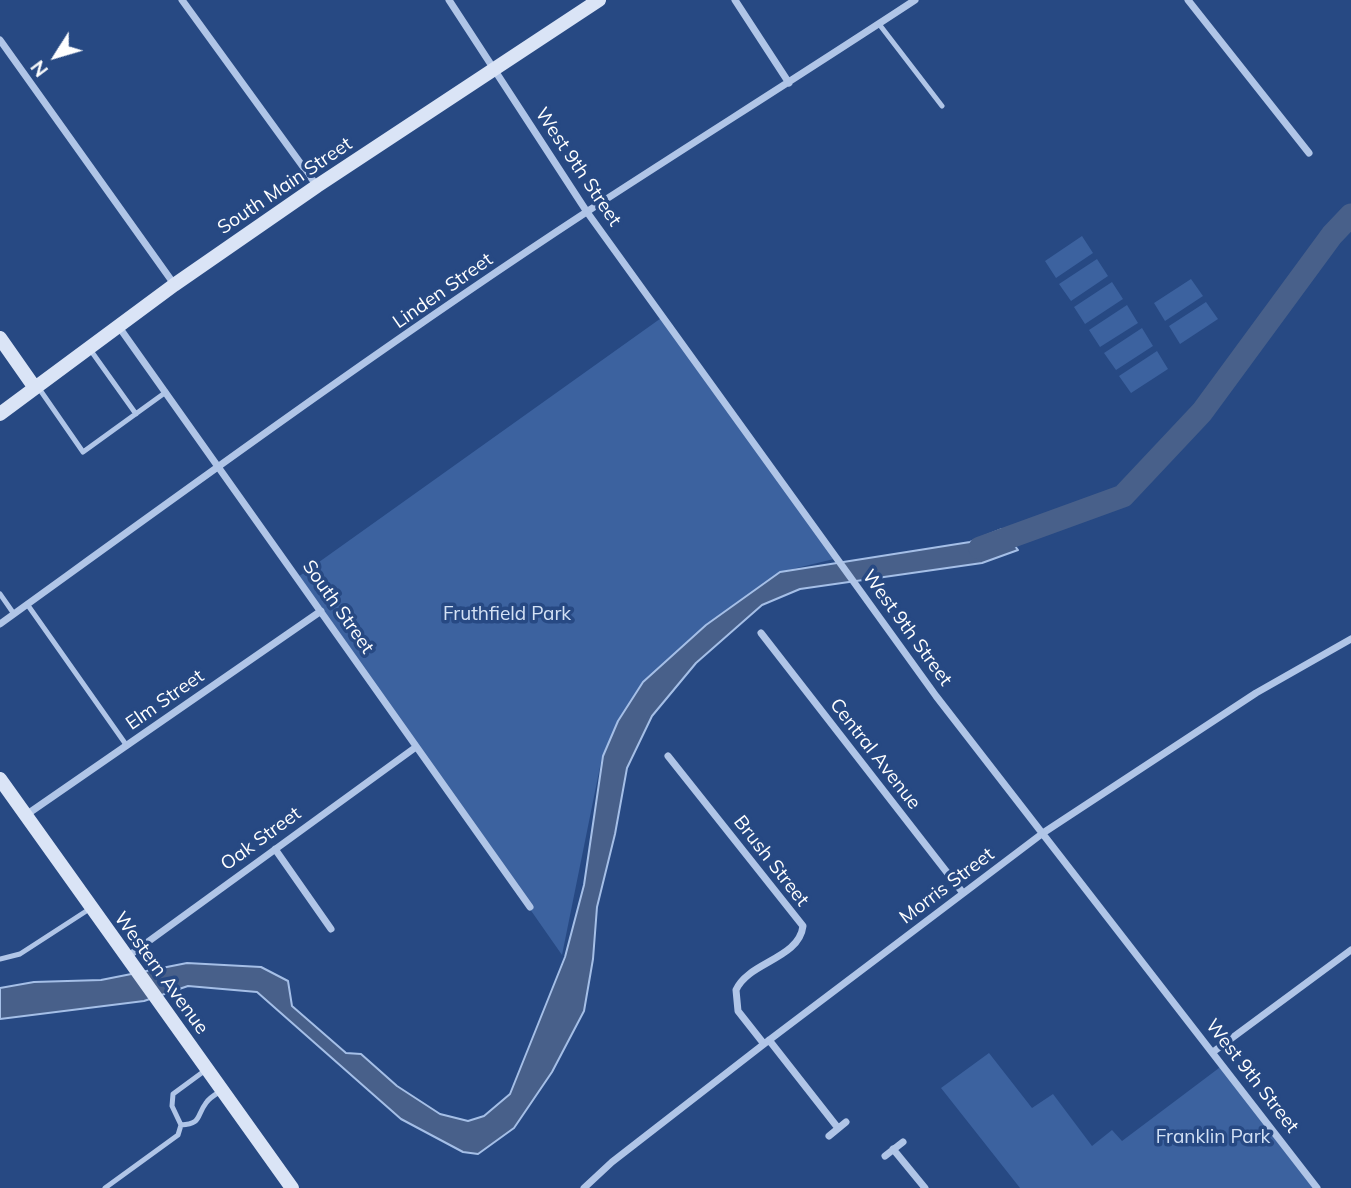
<!DOCTYPE html>
<style>
body{margin:0}
#map{position:relative;width:1351px;height:1188px;overflow:hidden;background:#274983;font-family:Mulish,sans-serif}
canvas{display:block}
.north{position:absolute;left:21px;top:21px;width:70px;height:70px;-webkit-text-stroke:5px #274983;paint-order:stroke;rotate:233deg;font-size:19px;font-weight:700;line-height:28px;text-align:center;color:#fff}
.north::after{content:'';display:block;margin:auto;width:24px;height:32px;background:#fff;clip-path:polygon(50% 0,100% 100%,50% 72%,0 100%)}
</style>
<div id="map">
<canvas width="1351" height="1188"></canvas>
<div class="north">N</div>
</div>
<script>
const context = document.querySelector('canvas').getContext('2d');
context.lineJoin = 'round';
function fillPath(path, color) { context.fillStyle = color; context.fill(path, 'evenodd'); }
function trace(path, color, width, dash) { context.strokeStyle = color; context.lineWidth = width; context.lineCap = dash ? 'butt' : 'round'; context.setLineDash(dash || []); context.stroke(path); }
function write(font, color, halo, rows, align = 'center') {
  context.font = font + ' Mulish,sans-serif'; context.lineWidth = 7; context.setLineDash([]); context.textBaseline = 'middle'; context.strokeStyle = halo; context.fillStyle = color; for (const [text, x, y, turn = 0] of rows) {
    context.save(); context.translate(x, y); context.rotate((+turn || 0) * Math.PI / 180); context.textAlign = isNaN(turn) ? turn : align; if (halo) context.strokeText(text, 0, 0); context.fillText(text, 0, 0); context.restore();
  }
}
const green = new Path2D(`
 M 1082,236 L 1093,253 L 1056,278 L 1045,261 Z
 M 1097,259 L 1108,276 L 1071,301 L 1059,284 Z
 M 1191,279 L 1203,296 L 1165,321 L 1154,303 Z
 M 1112,282 L 1123,299 L 1085,324 L 1074,307 Z
 M 1206,302 L 1218,319 L 1180,344 L 1169,326 Z
 M 1127,305 L 1138,323 L 1100,347 L 1089,330 Z
 M 664,316 L 838,558 L 780,572 L 706,625 L 643,682 L 618,721 L 602,757 L 562,955 L 298,577 Z
 M 1142,328 L 1153,346 L 1116,370 L 1104,353 Z
 M 1157,351 L 1168,369 L 1131,393 L 1119,376 Z
 M 989,1053 L 1032,1108 L 1053,1094 L 1092,1146 L 1112,1130 L 1122,1141 L 1223,1065 L 1317,1188 L 1020,1188 L 941,1088 Z`);
const water = new Path2D(`
 M 1002,529 L 1018,550 L 982,563 L 800,589 L 762,605 L 696,663 L 652,716 L 627,768 L 615,834 L 597,907 L 593,959 L 584,1011 L 552,1072 L 514,1128 L 478,1154 L 463,1152 L 401,1119 L 257,992 L 188,986 L 144,1001 L 0,1019 L 0,988 L 34,982 L 101,980 L 187,963 L 261,967 L 288,981 L 292,1006 L 346,1053 L 361,1054 L 397,1086 L 440,1114 L 468,1121 L 484,1116 L 510,1094 L 565,957 L 584,885 L 603,756 L 618,721 L 643,682 L 706,625 L 780,572 L 970,542 Z`);
const river = new Path2D(`
 M 980,548 L 1123,496 L 1202,412 L 1332,235 L 1351,215`);
const lane = new Path2D(`
 M 879,24 L 942,106
 M 89,348 L 136,414
 M 38,387 L 83,452 L 166,392
 M 0,594 L 14,614
 M 27,604 L 127,746
 M 0,959 L 20,954 L 91,908
 M 181,1125 C 202,1124 196,1116 206,1103 C 209,1098 216,1094 221,1091
 M 105,1188 L 178,1135 L 181,1125 L 172,1106 L 173,1094 L 207,1069`);
const street = new Path2D(`
 M 182,0 L 317,186
 M 449,0 L 587,212 L 936,696 L 1317,1188
 M 735,0 L 789,83
 M 1188,0 L 1309,153
 M 0,40 L 174,284
 M 119,327 L 530,907
 M 0,624 C 194,484 388,342 588,211 C 697,140 807,71 915,0
 M 761,633 L 963,893
 M 668,756 L 803,926 C 799,959 748,962 736,990 L 738,1011 L 764,1044
 M 26,815 L 321,611
 M 275,849 L 331,929
 M 127,957 L 416,747
 M 769,1040 L 838,1128
 M 1213,1052 L 1351,950
 M 829,1136 L 846,1122
 M 893,1149 L 925,1188
 M 885,1156 L 903,1142
 M 584,1188 L 612,1162 L 764,1044 L 1043,833 L 1256,693 L 1351,639`);
const secondary = new Path2D(`
 M 0,338 L 35,388
 M 0,414 L 174,285 L 317,186 L 599,0
 M 0,779 L 292,1188`);
const streetNames = [
 ["West 9th Street",578,167,56],
 ["South Main Street",285,186,-34],
 ["Linden Street",443,291,-35],
 ["South Street",338,607,55],
 ["West 9th Street",907,628,54],
 ["Elm Street",165,700,-35],
 ["Central Avenue",875,754,52],
 ["Oak Street",261,839,-36],
 ["Brush Street",771,861,52],
 ["Morris Street",947,886,-37],
 ["Western Avenue",161,973,54],
 ["West 9th Street",1252,1076,52]
];
const parkNames = [
 ["Fruthfield Park",507,614],
 ["Franklin Park",1213,1137]
];
fillPath(green, '#3c629f');
fillPath(water, '#48608a');
trace(water, '#a5bfe7', 2);
trace(river, '#48608a', 23);
trace(lane, '#b0c5e7', 5);
trace(street, '#b0c5e7', 7);
trace(secondary, '#dae4f6', 14);
write('19px', '#fff', '#274983', streetNames);
write('19px', '#d3e1f5', '#274983', parkNames);
</script>
